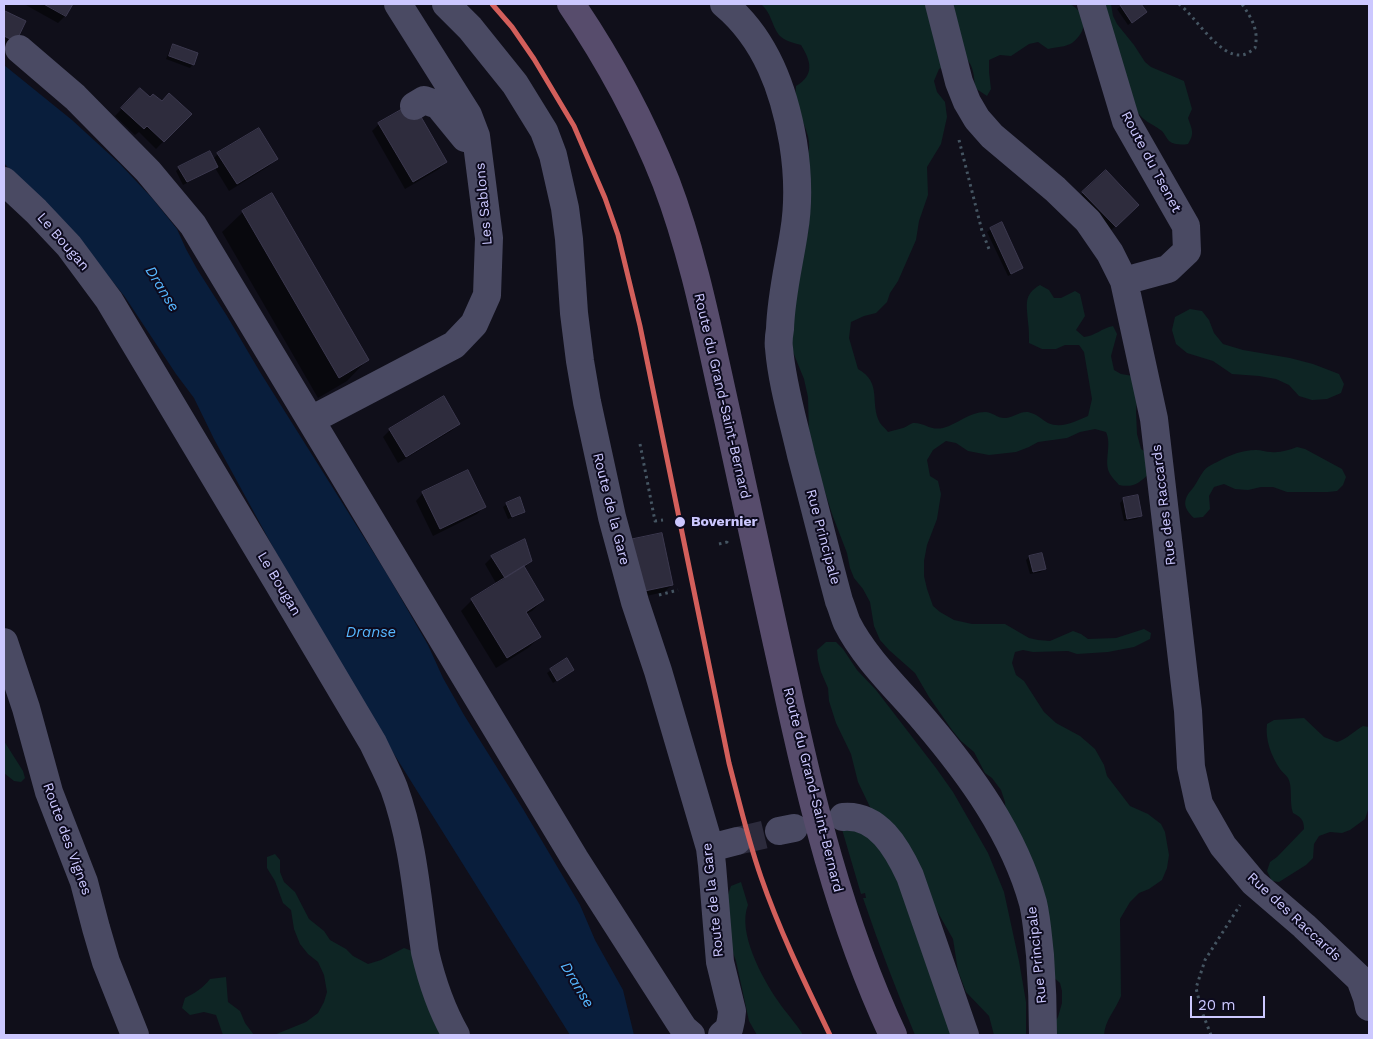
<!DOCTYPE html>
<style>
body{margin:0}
#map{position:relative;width:1373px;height:1039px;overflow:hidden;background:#100f1a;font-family:"Work Sans",sans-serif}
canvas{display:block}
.frame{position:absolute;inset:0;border:5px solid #ccc8ff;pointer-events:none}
.scale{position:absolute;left:1190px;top:996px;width:75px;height:22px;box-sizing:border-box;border:2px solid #ccc8ff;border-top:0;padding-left:6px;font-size:15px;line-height:18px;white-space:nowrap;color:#ccc8ff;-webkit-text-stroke:4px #0d0b1e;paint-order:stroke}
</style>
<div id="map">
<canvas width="1373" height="1039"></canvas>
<div class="frame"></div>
<div class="scale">20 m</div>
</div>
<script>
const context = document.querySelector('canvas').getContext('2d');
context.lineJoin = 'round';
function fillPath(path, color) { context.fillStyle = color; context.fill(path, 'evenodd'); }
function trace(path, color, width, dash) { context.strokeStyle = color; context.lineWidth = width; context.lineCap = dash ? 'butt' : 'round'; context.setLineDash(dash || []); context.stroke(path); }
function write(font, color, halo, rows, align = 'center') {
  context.font = font + ' "Work Sans",sans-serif'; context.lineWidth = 4; context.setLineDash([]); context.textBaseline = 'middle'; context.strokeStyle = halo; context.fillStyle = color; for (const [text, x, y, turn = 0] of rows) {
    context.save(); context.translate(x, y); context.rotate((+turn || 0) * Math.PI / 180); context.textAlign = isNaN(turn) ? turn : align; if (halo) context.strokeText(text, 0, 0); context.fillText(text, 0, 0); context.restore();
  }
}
const green = new Path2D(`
 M 761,4 L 1070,4 C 1088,14 1088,31 1072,43 C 1066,47 1056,47 1048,49 L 1038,42 L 1029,44 L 1011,56 L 1000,55 L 989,60 L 989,72 L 991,89 L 987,96 L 975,88 C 974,76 974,66 965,57 L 939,69 L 934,81 L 937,92 L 945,102 L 947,117 L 941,144 L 927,167 L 928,195 L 919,221 L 916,240 L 898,281 L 890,293 L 887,302 L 876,313 L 864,316 L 851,322 L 849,338 L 858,369 C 883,383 869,403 880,423 C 882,426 886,429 888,432 C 893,431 898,429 903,428 C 906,427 910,424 913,423 C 924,422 930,431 943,428 C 958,424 969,412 985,412 C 993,412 998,419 1006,418 C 1014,417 1020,411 1028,412 C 1037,414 1041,419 1048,423 C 1062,429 1076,421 1088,416 L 1092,399 L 1084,352 L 1079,345 L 1065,345 L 1056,349 L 1042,349 L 1029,343 C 1029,336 1029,329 1028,322 C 1027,304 1023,295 1040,285 L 1049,290 L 1054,298 L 1061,298 L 1075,291 L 1080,294 L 1085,316 L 1076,330 L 1084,337 C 1095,336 1102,328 1113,326 L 1117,334 L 1111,356 L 1114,370 L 1121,374 L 1133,376 L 1138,389 L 1136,411 L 1137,434 L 1141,449 L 1147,453 L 1150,473 C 1139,483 1134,488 1119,485 C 1116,481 1111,477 1109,472 C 1104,460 1112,445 1106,432 L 1095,429 L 1080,432 L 1067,438 L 1038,442 L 1029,447 L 1016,452 L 989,455 L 968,451 L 956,443 L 946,441 L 933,450 L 927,460 L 930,476 L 938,481 L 941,494 L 937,519 L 927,545 L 924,561 L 924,576 L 927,589 L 933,606 L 940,612 L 954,620 L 972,624 L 1005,624 L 1029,638 L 1038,640 L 1050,641 L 1073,631 L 1081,634 L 1088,639 L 1116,638 L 1144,629 L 1151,633 L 1150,639 L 1134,647 L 1108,652 L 1077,654 L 1068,651 L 1033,652 L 1023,650 L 1015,652 L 1012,663 L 1016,675 L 1024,681 L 1044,712 L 1056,723 L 1080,736 L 1095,749 L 1104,765 L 1107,776 L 1130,806 L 1148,814 L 1161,824 L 1165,832 L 1169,855 L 1167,868 L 1162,880 L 1149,889 L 1139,893 L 1130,902 L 1120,919 L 1121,996 C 1115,1011 1105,1020 1104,1035 L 1053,1035 L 1053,1025 L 1058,1017 L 1062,1003 L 1062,991 L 1060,983 L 1051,975 L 1006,820 L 1005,802 L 1001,790 L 992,778 L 985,773 L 974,752 L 961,741 L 952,730 L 929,697 L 915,673 L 889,650 L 880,640 L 874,626 L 870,602 L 863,589 L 854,578 L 850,568 L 847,553 L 832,514 L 820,476 L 809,434 L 808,397 L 804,379 L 793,352 L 791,338 L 796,256 L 808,234 L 810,204 L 806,159 C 816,140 800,120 795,102 C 794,97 796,91 796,86 C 815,75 811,61 801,45 C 794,43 784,41 779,35 C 771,24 772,14 761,4 Z
 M 1097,4 L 1111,4 L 1113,16 L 1117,24 L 1134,45 L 1145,62 L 1151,67 L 1184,81 L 1192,109 L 1188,118 C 1192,130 1195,133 1188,144 C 1182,145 1174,145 1169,141 C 1166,138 1165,134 1162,131 C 1150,122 1143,122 1135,108 Z
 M 1190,309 L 1202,311 L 1209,320 L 1214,333 L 1223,344 L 1243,350 L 1290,358 L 1313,364 L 1339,374 L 1344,384 L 1341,393 L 1327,399 L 1312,400 L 1299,396 L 1289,385 L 1276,379 L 1259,376 L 1232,374 L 1213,361 L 1187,353 L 1176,344 L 1172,330 L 1175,317 Z
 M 1297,447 L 1305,449 L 1342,469 L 1346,477 L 1343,485 L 1337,491 L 1328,492 L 1287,492 L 1273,487 L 1261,487 L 1248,490 L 1235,489 L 1224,484 L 1214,487 L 1209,496 L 1210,509 L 1203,517 L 1194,518 C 1183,508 1182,500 1193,488 C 1197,483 1199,477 1203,472 C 1206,467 1213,464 1219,461 C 1230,455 1242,450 1256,450 C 1261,450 1266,452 1271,452 C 1280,453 1289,450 1297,447 Z
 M 826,642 L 836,642 L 843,649 L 857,670 L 876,690 L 936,768 L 953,792 L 988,853 L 1004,892 L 1019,961 L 1026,1002 L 1026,1035 L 994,1035 L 989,1016 L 966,992 L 958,971 L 953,939 L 917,876 L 890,824 L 870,807 L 858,782 L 851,754 L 836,723 L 829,701 L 828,688 L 821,672 L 818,660 L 817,650 Z
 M 1304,718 L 1324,737 L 1337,742 C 1347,739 1354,731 1363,726 L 1369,727 L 1369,807 L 1365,819 L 1350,830 L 1342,833 L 1330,832 L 1319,836 L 1314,844 L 1313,858 L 1306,865 L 1279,882 L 1272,881 L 1267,871 L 1270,862 L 1277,857 L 1304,829 C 1304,820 1301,817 1293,813 C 1289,802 1293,787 1288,778 C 1286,775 1282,772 1280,769 C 1271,756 1265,739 1267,724 L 1274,720 Z
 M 4,741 L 23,771 L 25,778 L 21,782 L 14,781 L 4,773 Z
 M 852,825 L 888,848 L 956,1035 L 915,1035 C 896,990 879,945 863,898 L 866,898 L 865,893 L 861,894 L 841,826 Z
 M 275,854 L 280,860 L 280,872 L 284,882 L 295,892 L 309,919 L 324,931 L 330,940 L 346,949 L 353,956 L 368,964 L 381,960 L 404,948 L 412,951 L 446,1035 L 274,1035 L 306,1022 L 318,1013 L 324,1002 L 327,992 L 324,975 L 318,962 L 308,954 L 300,944 L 294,929 L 291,910 L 283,903 L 275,881 L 267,868 L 267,857 Z
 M 741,882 L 748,905 C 737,932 762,978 778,1001 C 786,1013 796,1023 803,1035 L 757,1035 L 749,1021 L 736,961 L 732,950 L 725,903 L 731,886 Z
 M 226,977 L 228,1002 L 240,1011 L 245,1023 L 254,1035 L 223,1035 L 216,1015 L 204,1012 L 190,1015 L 182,1008 L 185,998 C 195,993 203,988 210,979 Z`);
const water = new Path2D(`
 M 4,65 L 72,120 L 120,164 L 152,198 L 177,229 L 186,249 L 197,269 L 227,316 L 260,372 L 387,574 L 428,645 L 443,678 L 464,715 L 523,809 L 580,905 L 595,940 L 623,990 L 634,1035 L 570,1035 L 362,703 L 280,560 L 214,439 L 194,398 L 176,374 L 125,297 L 73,232 L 17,178 L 4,163 Z`);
const shadow = new Path2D(`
 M 24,4 L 72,4 L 65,16 L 58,23 Z
 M 1124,4 L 1139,4 L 1145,12 L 1128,25 L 1117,9 Z
 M 6,13 L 24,22 L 7,49 L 4,47 L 4,15 Z
 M 173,46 L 193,64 L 190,68 L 166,59 L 170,49 Z
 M 140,90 L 150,99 L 190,114 L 156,149 L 139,132 L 135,135 L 115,116 Z
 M 379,124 L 446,162 L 439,169 L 405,189 L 372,131 Z
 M 218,154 L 276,159 L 269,166 L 229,191 L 215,168 L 183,185 L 176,171 L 179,168 L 213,159 Z
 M 1106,171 L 1130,212 L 1108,233 L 1076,200 Z
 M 243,212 L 367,360 L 347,381 L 318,398 L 222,232 Z
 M 991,229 L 1022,268 L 1018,271 L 1008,276 L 987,232 Z
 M 459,424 L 451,431 L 398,463 L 383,437 L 390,430 Z
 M 423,493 L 484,507 L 477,514 L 433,536 L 416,501 Z
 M 1124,499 L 1141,515 L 1137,519 L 1124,521 L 1120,503 Z
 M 507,504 L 524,511 L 520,515 L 508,519 L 503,507 Z
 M 622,548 L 672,585 L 664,592 L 633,599 Z
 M 492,557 L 531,561 L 524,568 L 543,600 L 532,611 L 526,614 L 540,637 L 528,648 L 496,668 L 461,611 L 472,600 L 497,585 L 485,564 Z
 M 1029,557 L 1045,568 L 1041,572 L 1030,574 L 1026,560 Z
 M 566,660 L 573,670 L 553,683 L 547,673 Z`);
const building = new Path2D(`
 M 44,4 L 73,4 L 66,16 Z
 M 1121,4 L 1141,4 L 1147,12 L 1132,23 L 1120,5 Z
 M 5,11 L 26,21 L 16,42 L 4,36 L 4,15 Z
 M 173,44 L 198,53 L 194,65 L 169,56 Z
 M 140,88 L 150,97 L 153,94 L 162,101 L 169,93 L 192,114 L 164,142 L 147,126 L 144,129 L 121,108 Z
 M 408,106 L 420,115 L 447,162 L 413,182 L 378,123 Z
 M 259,128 L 278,159 L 237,184 L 217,153 Z
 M 210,151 L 218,167 L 187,182 L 178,167 Z
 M 1106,170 L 1139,205 L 1116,227 L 1082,192 Z
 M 272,193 L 369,360 L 339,378 L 242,211 Z
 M 1002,222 L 1023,268 L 1011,274 L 990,228 Z
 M 444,396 L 460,424 L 406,457 L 389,429 Z
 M 468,470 L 486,507 L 440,529 L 422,492 Z
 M 1138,495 L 1142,516 L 1127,519 L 1123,498 Z
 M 520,497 L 525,512 L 512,517 L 506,503 Z
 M 662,533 L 673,585 L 640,592 L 629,540 Z
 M 525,539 L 532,561 L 505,578 L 491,556 Z
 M 1042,553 L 1046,569 L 1033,572 L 1029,556 Z
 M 524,566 L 544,600 L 526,612 L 541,637 L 507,658 L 471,599 Z
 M 567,658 L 574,670 L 557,681 L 550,669 Z`);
const minorTunnel = new Path2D(`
 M 737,841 L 779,831`);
const path = new Path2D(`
 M 1179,4 C 1195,16 1219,57 1241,55 C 1246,55 1251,51 1255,48 C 1259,30 1252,19 1242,4
 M 959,140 L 982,231 L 989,249
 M 640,444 L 655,521 L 663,520
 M 719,544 L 727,542 L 726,540
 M 659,595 L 678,590
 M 1211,1035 L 1202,1012 L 1196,988 L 1205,960 L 1240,905`);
const minor = new Path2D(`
 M 446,4 L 470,28 L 515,84 L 544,131 L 553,155 L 565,208 L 569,239 L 574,313 L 580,361 L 587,402 L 612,517 L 635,602 L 658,671 L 710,848 L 712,865 L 720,962 L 732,1011 L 731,1020 L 729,1029 L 722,1035
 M 724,4 C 766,39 784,90 793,142 C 798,173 799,202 794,232 C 789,265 781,296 780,329 C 779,335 778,342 779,348 C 782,384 793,420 801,455 C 814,504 826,553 839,601 C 842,608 844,616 847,623 C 865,659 899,690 925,721 C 970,774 1014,834 1033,903 C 1037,920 1038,938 1040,955 C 1042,982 1043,1009 1043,1035
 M 939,4 L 959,82 L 967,102 L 977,119 L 992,136 L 1055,189 L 1088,221 L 1110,253 L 1124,281 L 1154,419 L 1188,711 L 1191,767 L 1199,804 L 1223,846 L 1254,883 L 1304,926 L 1360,979 L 1367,998 L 1369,1007
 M 1091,4 L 1126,121 L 1186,226 L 1187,251 L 1168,269 L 1124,281
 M 19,49 L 75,97 L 148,171 L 193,225 L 575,859 L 680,1023 L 684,1029 L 691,1035
 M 414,106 L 424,100 L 438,105 L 465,138
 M 4,181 L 36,211 L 69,246 L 109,300 L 277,581 L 373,743 C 380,758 388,773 394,788 C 413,840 417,897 425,952 C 432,982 441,1009 456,1035
 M 311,420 L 454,345 L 474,324 L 487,295 L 489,238 L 476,136 L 468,115 L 398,4
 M 4,642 L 26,708 L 49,792 L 84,882 L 96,928 L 106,962 L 135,1035
 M 843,817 C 878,814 897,848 910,876 L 965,1035
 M 779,831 L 794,828
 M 710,848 L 737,841`);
const major = new Path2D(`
 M 571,4 C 609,60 641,119 666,182 C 695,258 710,340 728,419 C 747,505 765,590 784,675 C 810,797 840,922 893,1035`);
const rail1 = new Path2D(`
 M 492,4 L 512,27 L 534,59 L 574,126 L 605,198 L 618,235 L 640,326 L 729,763 C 739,801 748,840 761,877 C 780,932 805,983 830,1035`);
const markers = [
 [680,522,6,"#ccc8ff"]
];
const streetNames = [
 ["Route du Tsenet",1151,162,62],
 ["Les Sablons",484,204,-95],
 ["Le Bougan",63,242,49],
 ["Route du Grand-Saint-Bernard",722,396,77],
 ["Rue des Raccards",1164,505,-97],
 ["Route de la Gare",611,509,76],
 ["Rue Principale",823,537,75],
 ["Le Bougan",279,584,59],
 ["Route du Grand-Saint-Bernard",813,790,76],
 ["Route des Vignes",67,839,70],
 ["Route de la Gare",713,900,-96],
 ["Rue des Raccards",1294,917,43],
 ["Rue Principale",1037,955,-96]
];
const stopNames = [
 ["Bovernier",691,522]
];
const waterNames = [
 ["Dranse",162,289,58],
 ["Dranse",371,633],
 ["Dranse",577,985,59]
];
fillPath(green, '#0e2524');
fillPath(water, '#091e3c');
fillPath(shadow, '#0007');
fillPath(building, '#2e2c3d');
trace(building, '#3c394f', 1);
trace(minorTunnel, '#2c2b3c', 28, [28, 14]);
trace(path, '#455562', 3, [2.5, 4]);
trace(minor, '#4a4a63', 28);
trace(major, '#574c6c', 28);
trace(rail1, '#d35f5b', 5);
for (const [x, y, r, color] of markers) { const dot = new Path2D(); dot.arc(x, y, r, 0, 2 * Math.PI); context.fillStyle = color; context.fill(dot); trace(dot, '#0d0b1e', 2); }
write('14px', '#ccc8ff', '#0d0b1e', streetNames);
write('bold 14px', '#ccc8ff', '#0d0b1e', stopNames, 'left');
write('italic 15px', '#56b7ff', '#0d0b1e', waterNames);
</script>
